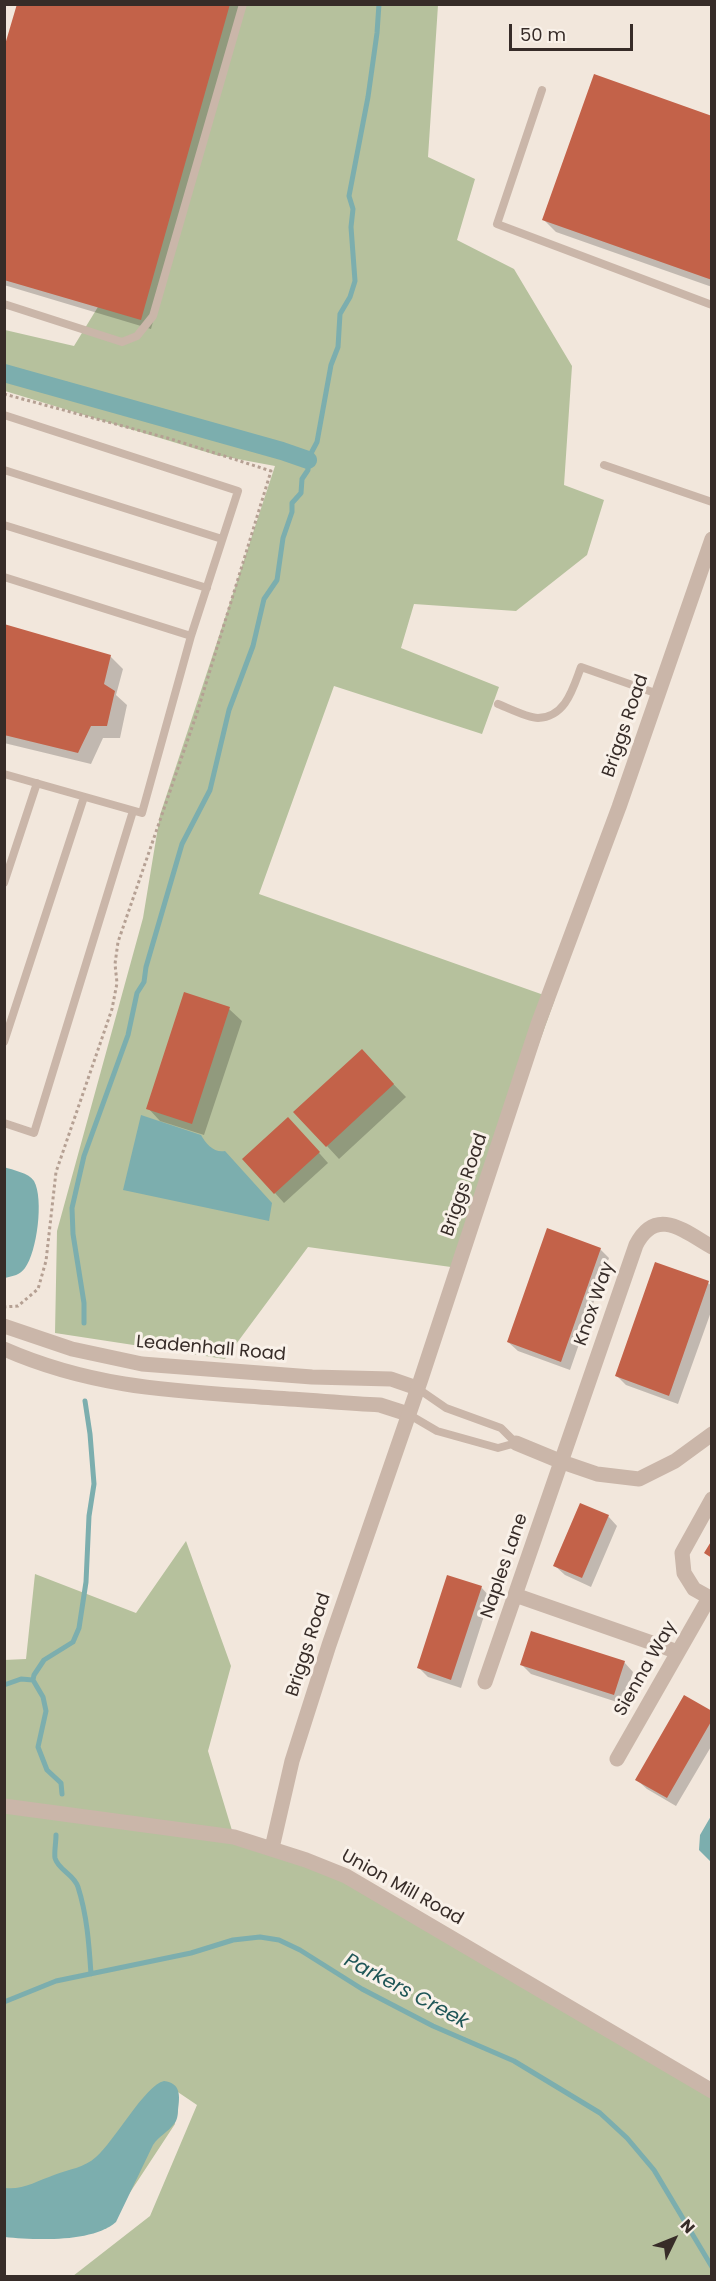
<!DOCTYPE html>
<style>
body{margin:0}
#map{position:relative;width:716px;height:2281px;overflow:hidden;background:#f2e7dc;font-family:Poppins,sans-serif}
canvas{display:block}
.frame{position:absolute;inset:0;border:6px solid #372c28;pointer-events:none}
.north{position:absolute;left:644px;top:2209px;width:60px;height:60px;-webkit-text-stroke:4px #f9f1e9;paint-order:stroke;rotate:47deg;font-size:16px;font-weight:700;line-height:24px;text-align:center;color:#372c28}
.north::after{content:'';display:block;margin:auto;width:21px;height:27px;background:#372c28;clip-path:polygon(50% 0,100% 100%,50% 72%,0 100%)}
.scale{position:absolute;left:509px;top:24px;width:124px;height:27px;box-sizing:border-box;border:3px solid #372c28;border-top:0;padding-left:8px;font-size:18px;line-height:21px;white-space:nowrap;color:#372c28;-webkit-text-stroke:4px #f9f1e9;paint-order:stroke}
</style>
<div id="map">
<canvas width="716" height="2281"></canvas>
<div class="frame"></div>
<div class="north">N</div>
<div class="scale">50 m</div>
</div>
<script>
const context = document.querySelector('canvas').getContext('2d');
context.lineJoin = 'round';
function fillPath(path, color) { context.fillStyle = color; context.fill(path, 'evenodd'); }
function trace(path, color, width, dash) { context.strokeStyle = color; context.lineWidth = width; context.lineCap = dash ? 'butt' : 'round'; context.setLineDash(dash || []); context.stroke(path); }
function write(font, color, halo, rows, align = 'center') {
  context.font = font + ' Poppins,sans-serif'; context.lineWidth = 6; context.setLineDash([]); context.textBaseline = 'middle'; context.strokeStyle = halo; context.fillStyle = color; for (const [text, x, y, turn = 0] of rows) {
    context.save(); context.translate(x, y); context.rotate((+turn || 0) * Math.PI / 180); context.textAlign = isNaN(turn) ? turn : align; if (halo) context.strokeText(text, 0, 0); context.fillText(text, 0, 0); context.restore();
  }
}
const green = new Path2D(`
 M 211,5 L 438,5 L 428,157 L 475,179 L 457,240 L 514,269 L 572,366 L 564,485 L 604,500 L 587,555 L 516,611 L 414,604 L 401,648 L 499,687 L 482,734 L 334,686 L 259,894 L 555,999 L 458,1268 L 308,1247 L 225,1359 L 55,1333 L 57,1231 L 143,918 L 160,815 L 275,466 L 216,455 L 5,391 L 5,330 L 74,346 L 161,204 Z
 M 186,1541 L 231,1666 L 208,1751 L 234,1837 L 306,1858 L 711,2095 L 711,2276 L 73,2276 L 150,2216 L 197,2105 L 163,2082 L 175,2124 L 106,2229 L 5,2221 L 4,1660 L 26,1659 L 35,1574 L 136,1613 Z`);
const water = new Path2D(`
 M 141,1115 L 201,1135 C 206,1144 214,1153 225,1151 L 272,1203 L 269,1221 L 123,1190 Z
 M 4,1167 C 13,1170 29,1173 34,1181 C 44,1199 37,1252 25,1268 C 20,1275 13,1276 5,1278 Z
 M 711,1816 L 712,1862 L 711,1862 L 699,1850 L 700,1835 Z
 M 164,2081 C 181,2083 180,2096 178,2110 C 178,2115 177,2121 174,2124 C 168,2132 159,2136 153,2145 L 116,2222 C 92,2243 34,2240 5,2237 L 5,2188 C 23,2190 37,2181 54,2175 C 69,2169 84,2168 96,2157 C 114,2142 145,2085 164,2081 Z`);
const shadow = new Path2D(`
 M 19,4 L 242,4 L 151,329 L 4,285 L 4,54 Z
 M 712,118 L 712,287 L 556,232 L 544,220 Z
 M 4,625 L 110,656 L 123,669 L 116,695 L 127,705 L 120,738 L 103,738 L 91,764 L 4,743 Z
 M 229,1009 L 242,1021 L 204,1135 L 160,1121 L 148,1108 Z
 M 374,1064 L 406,1097 L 339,1159 L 327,1146 Z
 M 297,1128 L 328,1163 L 284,1203 L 275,1193 Z
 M 600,1249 L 609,1258 L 570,1370 L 518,1351 L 508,1342 Z
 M 708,1283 L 712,1286 L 712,1309 L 678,1404 L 626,1385 L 617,1376 Z
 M 608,1516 L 617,1526 L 591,1587 L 565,1575 L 555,1566 Z
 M 481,1587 L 490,1597 L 461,1688 L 428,1677 L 419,1668 Z
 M 624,1662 L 633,1672 L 623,1704 L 531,1674 L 522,1665 Z
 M 712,1712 L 712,1745 L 676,1806 L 647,1789 L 637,1780 Z`);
const stream = new Path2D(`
 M 84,1323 L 84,1303 L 73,1234 L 72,1208 L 84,1156 L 128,1035 L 137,993 L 144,982 L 146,967 L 182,844 L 210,790 L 229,710 L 253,646 L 264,599 L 277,580 L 283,538 L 292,512 L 292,503 L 301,493 L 302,479 L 308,470 L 308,459 L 317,442 L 331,365 L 338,347 L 340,314 L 350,297 L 355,281 L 351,227 L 353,209 L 349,196 L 368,97 L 377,33 L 379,4
 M 4,1685 L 21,1679 L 33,1680
 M 62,1794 L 61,1783 L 47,1770 L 38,1747 L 46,1711 L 43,1697 L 33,1680 L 34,1675 L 44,1660 L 73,1642 L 79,1628 L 86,1582 L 89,1516 L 94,1484 L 90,1434 L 85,1401
 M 56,1835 C 56,1843 54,1852 55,1858 C 58,1870 74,1874 78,1887 C 87,1915 89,1944 91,1974
 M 4,2002 L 56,1981 L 191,1953 L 233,1940 L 260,1937 L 279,1940 L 300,1950 L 362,1989 L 433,2026 L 514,2061 L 600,2113 L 627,2138 L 654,2170 L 712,2267`);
const canal = new Path2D(`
 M 4,373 L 282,451 L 308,460`);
const building = new Path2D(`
 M 17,4 L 230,4 L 141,320 L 4,280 L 4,48 Z
 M 594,74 L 712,116 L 712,280 L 542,220 Z
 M 4,624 L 111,655 L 104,684 L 115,691 L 107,726 L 91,726 L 78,753 L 4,735 Z
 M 184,992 L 230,1007 L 192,1124 L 146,1109 Z
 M 362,1049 L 394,1084 L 326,1147 L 293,1112 Z
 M 288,1117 L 320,1152 L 274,1194 L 242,1159 Z
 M 547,1228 L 601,1248 L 561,1362 L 507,1342 Z
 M 655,1262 L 709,1281 L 669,1396 L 615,1376 Z
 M 580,1503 L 609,1515 L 582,1578 L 553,1566 Z
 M 712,1540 L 712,1558 L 704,1553 Z
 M 447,1575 L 482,1586 L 451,1680 L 417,1668 Z
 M 531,1631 L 625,1661 L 614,1695 L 520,1665 Z
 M 684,1695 L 712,1711 L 712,1720 L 667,1798 L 635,1780 Z`);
const path = new Path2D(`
 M 4,394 L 171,439 L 271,471 L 197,713 L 118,942 L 115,964 L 117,983 L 112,1009 L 56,1172 L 46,1261 L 38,1289 L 18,1306 L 4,1307`);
const service = new Path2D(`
 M 542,90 L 497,224 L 712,305
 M 4,304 L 122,342 L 137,336 L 153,316 L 243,4
 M 4,415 L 238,491 L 191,636
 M 604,465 L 712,502
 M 4,470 L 222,539
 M 4,525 L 207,588
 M 4,577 L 191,636 L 142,813 L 4,774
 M 498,704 C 508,708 528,718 538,718 C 566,717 573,688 581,667 L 658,694
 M 4,883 L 37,783
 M 4,1042 L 84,797
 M 4,1123 L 34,1133 L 133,811
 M 417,1388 L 446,1408 L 501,1428 L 516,1443
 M 408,1414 L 437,1431 L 498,1448 L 516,1443`);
const minor = new Path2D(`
 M 4,1326 L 72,1349 L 142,1364 L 312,1377 L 391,1379 L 417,1388
 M 4,1349 C 95,1389 178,1391 274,1398 C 309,1400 344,1403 380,1405 L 408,1414
 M 516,1443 L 562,1462 L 597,1474 L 639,1479 L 675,1461 L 712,1434
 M 712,1499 L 682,1553 L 684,1573 L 694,1589 L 712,1599
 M 515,1595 L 678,1652
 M 485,1682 L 636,1245 C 656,1206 684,1231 712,1247
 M 617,1759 L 709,1598`);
const tertiary = new Path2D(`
 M 4,1806 L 234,1837 L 306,1860 L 346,1876 L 712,2091
 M 272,1848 L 292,1761 L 329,1645 L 421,1379 L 538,1024 L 619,807 L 712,539`);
const streetNames = [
 ["Briggs Road",626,726,-71],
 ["Briggs Road",465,1185,-71],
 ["Knox Way",595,1304,-71],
 ["Leadenhall Road",211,1349,5],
 ["Naples Lane",505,1566,-71],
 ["Briggs Road",309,1645,-72],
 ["Sienna Way",646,1669,-60],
 ["Union Mill Road",402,1888,29]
];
const waterNames = [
 ["Parkers Creek",406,1992,28]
];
fillPath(green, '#b6c19d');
fillPath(water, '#7caeae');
fillPath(shadow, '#0003');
trace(stream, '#7caeae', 5);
trace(canal, '#7caeae', 18);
fillPath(building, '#c36249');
trace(path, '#b5a093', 3, [3, 3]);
trace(service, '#cab6a9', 8);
trace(minor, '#cab6a9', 15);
trace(tertiary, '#cab6a9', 15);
write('18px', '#372c28', '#f9f1e9', streetNames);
write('italic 20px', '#1f5657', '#f9f1e9', waterNames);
</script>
